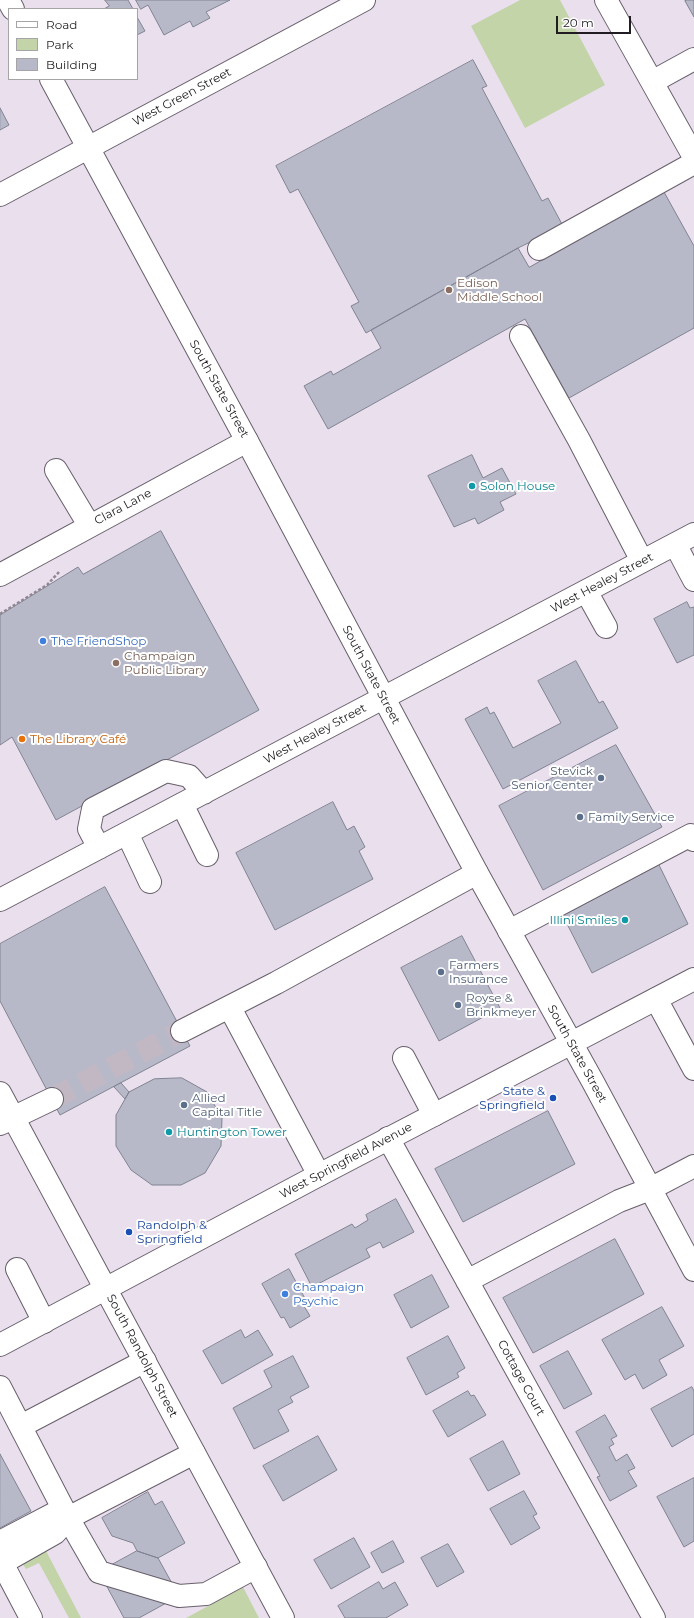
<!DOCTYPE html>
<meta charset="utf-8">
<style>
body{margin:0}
#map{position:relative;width:694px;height:1618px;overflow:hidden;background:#eadfed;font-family:Montserrat,sans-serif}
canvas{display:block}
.legend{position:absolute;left:8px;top:8px;width:130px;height:72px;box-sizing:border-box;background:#fff;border:1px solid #a6a4a6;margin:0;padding:5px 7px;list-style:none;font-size:12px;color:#201c21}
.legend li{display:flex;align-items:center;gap:8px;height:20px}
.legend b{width:20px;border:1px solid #a6a4a6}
.scale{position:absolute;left:556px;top:16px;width:75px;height:18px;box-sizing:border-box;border:2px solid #201c21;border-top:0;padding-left:5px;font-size:12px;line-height:14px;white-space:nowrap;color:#201c21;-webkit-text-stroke:3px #fff;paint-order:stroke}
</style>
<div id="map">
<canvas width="694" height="1618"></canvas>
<ul class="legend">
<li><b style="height:5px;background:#fff"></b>Road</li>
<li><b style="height:11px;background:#c2d4a8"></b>Park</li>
<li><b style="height:11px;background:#b7b9c9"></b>Building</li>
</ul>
<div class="scale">20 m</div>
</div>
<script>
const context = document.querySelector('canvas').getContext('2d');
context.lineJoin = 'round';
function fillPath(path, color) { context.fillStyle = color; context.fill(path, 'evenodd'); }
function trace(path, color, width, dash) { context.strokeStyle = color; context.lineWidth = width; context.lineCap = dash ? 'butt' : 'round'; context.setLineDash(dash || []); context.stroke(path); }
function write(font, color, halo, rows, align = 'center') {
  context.font = font + ' Montserrat,sans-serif'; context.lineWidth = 4; context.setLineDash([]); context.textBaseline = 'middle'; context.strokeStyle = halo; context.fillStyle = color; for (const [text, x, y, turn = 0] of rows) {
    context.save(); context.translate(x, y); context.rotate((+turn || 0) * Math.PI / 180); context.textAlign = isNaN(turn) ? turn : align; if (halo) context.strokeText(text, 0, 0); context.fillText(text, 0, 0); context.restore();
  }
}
const green = new Path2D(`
 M 520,0 L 560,0 L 605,85 L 525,128 L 471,26 Z
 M 44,1547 L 81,1618 L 69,1618 L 39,1563 L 26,1569 L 20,1560 Z
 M 243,1587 L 259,1618 L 186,1618 Z`);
const building = new Path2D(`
 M 105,0 L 128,0 L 133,9 L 104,9 L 109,6 Z
 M 136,0 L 230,0 L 206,12 L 210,18 L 193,27 L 190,21 L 164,35 L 148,5 L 141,9 Z
 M 688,0 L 694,0 L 694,17 L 685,1 Z
 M 137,17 L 145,31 L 137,35 Z
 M 473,60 L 487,86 L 482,88 L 542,201 L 548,198 L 563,226 L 518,248 L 366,333 L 351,306 L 359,302 L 298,189 L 290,193 L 276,166 Z
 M 0,108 L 9,125 L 0,130 Z
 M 664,192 L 694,246 L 694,328 L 569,398 L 525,319 L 328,429 L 304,386 L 331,371 L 333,375 L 381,348 L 371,330 L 518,248 L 529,267 Z
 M 472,455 L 483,478 L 502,468 L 516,494 L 500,502 L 504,510 L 478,524 L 475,518 L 454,527 L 428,476 Z
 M 161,531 L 259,710 L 56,820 L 12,737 L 0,745 L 0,615 L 78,567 L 83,574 Z
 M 687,602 L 690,608 L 694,607 L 694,655 L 677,663 L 654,619 Z
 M 576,661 L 599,703 L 603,701 L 618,728 L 503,789 L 465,719 L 487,707 L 490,714 L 494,712 L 513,748 L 561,723 L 538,681 Z
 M 616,745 L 662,827 L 543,890 L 499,806 Z
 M 333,802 L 347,830 L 354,826 L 365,847 L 359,851 L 373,879 L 275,930 L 236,853 Z
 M 659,865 L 688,924 L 592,973 L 563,916 Z
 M 105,887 L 190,1046 L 60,1115 L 0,1001 L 0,944 Z
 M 462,936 L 500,1008 L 439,1041 L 401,968 Z
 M 182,1078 L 207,1092 L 222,1118 L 221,1146 L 205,1173 L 181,1185 L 152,1185 L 131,1170 L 116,1146 L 116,1115 L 129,1092 L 154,1079 Z
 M 121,1083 L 129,1092 L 125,1099 L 114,1087 Z
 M 548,1111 L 575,1164 L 463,1222 L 435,1169 Z
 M 396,1199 L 414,1232 L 383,1248 L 380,1242 L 366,1249 L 370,1257 L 312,1287 L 295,1254 L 352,1224 L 355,1228 L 368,1220 L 366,1215 Z
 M 615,1239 L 644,1294 L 533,1353 L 503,1298 Z
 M 289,1269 L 308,1304 L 304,1306 L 310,1316 L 290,1328 L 284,1317 L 281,1318 L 262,1284 Z
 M 432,1275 L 449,1307 L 411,1328 L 394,1295 Z
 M 662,1307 L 684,1346 L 659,1360 L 667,1375 L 643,1389 L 635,1374 L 625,1380 L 602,1340 Z
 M 241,1330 L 245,1338 L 258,1330 L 273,1355 L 222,1384 L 203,1351 Z
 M 448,1336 L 465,1368 L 457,1373 L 459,1377 L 426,1395 L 407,1358 Z
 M 568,1351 L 592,1394 L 564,1409 L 540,1366 Z
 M 293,1356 L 309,1387 L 290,1397 L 293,1402 L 278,1410 L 289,1431 L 254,1449 L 233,1408 L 272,1387 L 264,1371 Z
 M 692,1387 L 694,1391 L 694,1434 L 672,1447 L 651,1409 Z
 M 468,1391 L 471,1396 L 474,1395 L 486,1415 L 448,1437 L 433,1411 Z
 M 605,1415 L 617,1436 L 611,1439 L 614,1444 L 609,1447 L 616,1461 L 627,1454 L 635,1468 L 628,1471 L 637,1486 L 610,1501 L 597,1477 L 600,1476 L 576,1432 Z
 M 318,1436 L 337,1470 L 283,1501 L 263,1466 Z
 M 503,1441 L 520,1474 L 488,1491 L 470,1459 Z
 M 0,1454 L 31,1511 L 0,1528 Z
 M 694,1478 L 694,1541 L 684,1547 L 657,1497 Z
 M 524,1491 L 537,1514 L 533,1516 L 540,1528 L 511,1545 L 490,1509 Z
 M 148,1492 L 155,1505 L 162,1501 L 185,1543 L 158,1558 L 137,1551 L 133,1543 L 112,1536 L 102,1518 Z
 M 354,1538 L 370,1567 L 331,1589 L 314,1560 Z
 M 393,1541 L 404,1562 L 382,1573 L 371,1553 Z
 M 448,1544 L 464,1572 L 437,1587 L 421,1558 Z
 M 137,1551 L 158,1558 L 179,1596 L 139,1618 L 124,1618 L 99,1572 Z
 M 379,1582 L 383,1589 L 395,1582 L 408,1605 L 386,1618 L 345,1618 L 338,1606 Z`);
const minorTunnel = new Path2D(`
 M 52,1099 L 182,1031`);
const path = new Path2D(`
 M 0,614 L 47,585 L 59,572`);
const minor = new Path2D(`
 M 606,0 L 694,157
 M 652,82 L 694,59
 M 0,195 L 364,0
 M 539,249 L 694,163
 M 521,336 L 579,440 L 642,561
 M 56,470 L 89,525
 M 675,544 L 694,580
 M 0,575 L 247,441
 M 586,591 L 606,627
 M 182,804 L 207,855
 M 127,833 L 150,882
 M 99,848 L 89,829 L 93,809 L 166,771 L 189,776 L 204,793
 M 0,900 L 694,534
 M 509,931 L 691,835 L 694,840
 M 656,999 L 694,1069
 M 230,1008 L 319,1175
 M 182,1031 L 276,983 L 477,873
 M 404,1058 L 434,1115
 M 0,1124 L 52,1099
 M 388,1138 L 654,1618
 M 17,1269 L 44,1322
 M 467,1281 L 619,1201 L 650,1189 L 694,1166
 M 0,1387 L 68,1518 L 194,1453
 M 21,1426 L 145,1361
 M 0,1542 L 63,1509
 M 2,1563 L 55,1533 L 68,1518 L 99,1572 L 179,1596 L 206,1594 L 256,1567
 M 0,1564 L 2,1563 L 31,1618`);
const major = new Path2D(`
 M 8,0 L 13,9
 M 51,79 L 247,441 L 477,873 L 593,1082 L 694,1270
 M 0,1093 L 283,1618
 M 0,1345 L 319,1175 L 694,979`);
const markers = [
 [449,290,4,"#8d6e63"],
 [472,486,4,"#0f9aa8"],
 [43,641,4,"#3f7fe0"],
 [116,663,4,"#8d6e63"],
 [22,739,4,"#e8710a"],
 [601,778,4,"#5c6f8a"],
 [580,817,4,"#5c6f8a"],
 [625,920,4,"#0f9aa8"],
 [441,972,4,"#5c6f8a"],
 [458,1005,4,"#5c6f8a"],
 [553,1098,4,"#1a4fb4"],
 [184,1105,4,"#5c6f8a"],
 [169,1132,4,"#0f9aa8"],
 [129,1232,4,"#1a4fb4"],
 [285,1294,4,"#3f7fe0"]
];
const streetNames = [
 ["West Green Street",182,97,-28],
 ["South State Street",219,389,61],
 ["Clara Lane",123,507,-28],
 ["West Healey Street",602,583,-28],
 ["South State Street",371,675,62],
 ["West Healey Street",315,734,-28],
 ["South State Street",577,1054,61],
 ["West Springfield Avenue",346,1161,-28],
 ["South Randolph Street",142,1356,62],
 ["Cottage Court",521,1378,61]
];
const educationNames = [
 ["Edison",457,283],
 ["Middle School",457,297],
 ["Champaign",124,656],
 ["Public Library",124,670]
];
const cultureNames = [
 ["Solon House",480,486],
 ["Illini Smiles",617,920,"right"],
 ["Huntington Tower",177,1132]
];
const shopNames = [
 ["The FriendShop",51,641],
 ["Champaign",293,1287],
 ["Psychic",293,1301]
];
const foodNames = [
 ["The Library Café",30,739]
];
const serviceNames = [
 ["Stevick",593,771,"right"],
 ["Senior Center",593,785,"right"],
 ["Family Service",588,817],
 ["Farmers",449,965],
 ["Insurance",449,979],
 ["Royse &",466,998],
 ["Brinkmeyer",466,1012],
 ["Allied",192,1098],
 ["Capital Title",192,1112]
];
const transitNames = [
 ["State &",545,1091],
 ["Springfield",545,1105],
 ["Randolph &",137,1225,"left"],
 ["Springfield",137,1239,"left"]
];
fillPath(green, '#c2d4a8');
fillPath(building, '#b7b9c9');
trace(building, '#818392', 1);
trace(minorTunnel, '#c2b8c4', 22, [22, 11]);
trace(minor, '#685f6b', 24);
trace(major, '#685f6b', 24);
trace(path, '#8f8791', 2.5, [3, 2]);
trace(minor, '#fff', 22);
trace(major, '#fff', 22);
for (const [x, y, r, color] of markers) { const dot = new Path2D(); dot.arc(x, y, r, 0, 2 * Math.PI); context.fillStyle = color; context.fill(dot); trace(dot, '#fff', 1.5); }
write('12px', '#201c21', '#fff', streetNames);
write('12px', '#785e54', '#fff', educationNames, 'left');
write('12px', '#0d838f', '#fff', cultureNames, 'left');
write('12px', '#366cbe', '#fff', shopNames, 'left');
write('12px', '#c56008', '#fff', foodNames, 'left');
write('12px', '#4e5e75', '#fff', serviceNames, 'left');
write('12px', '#164399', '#fff', transitNames, 'right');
</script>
